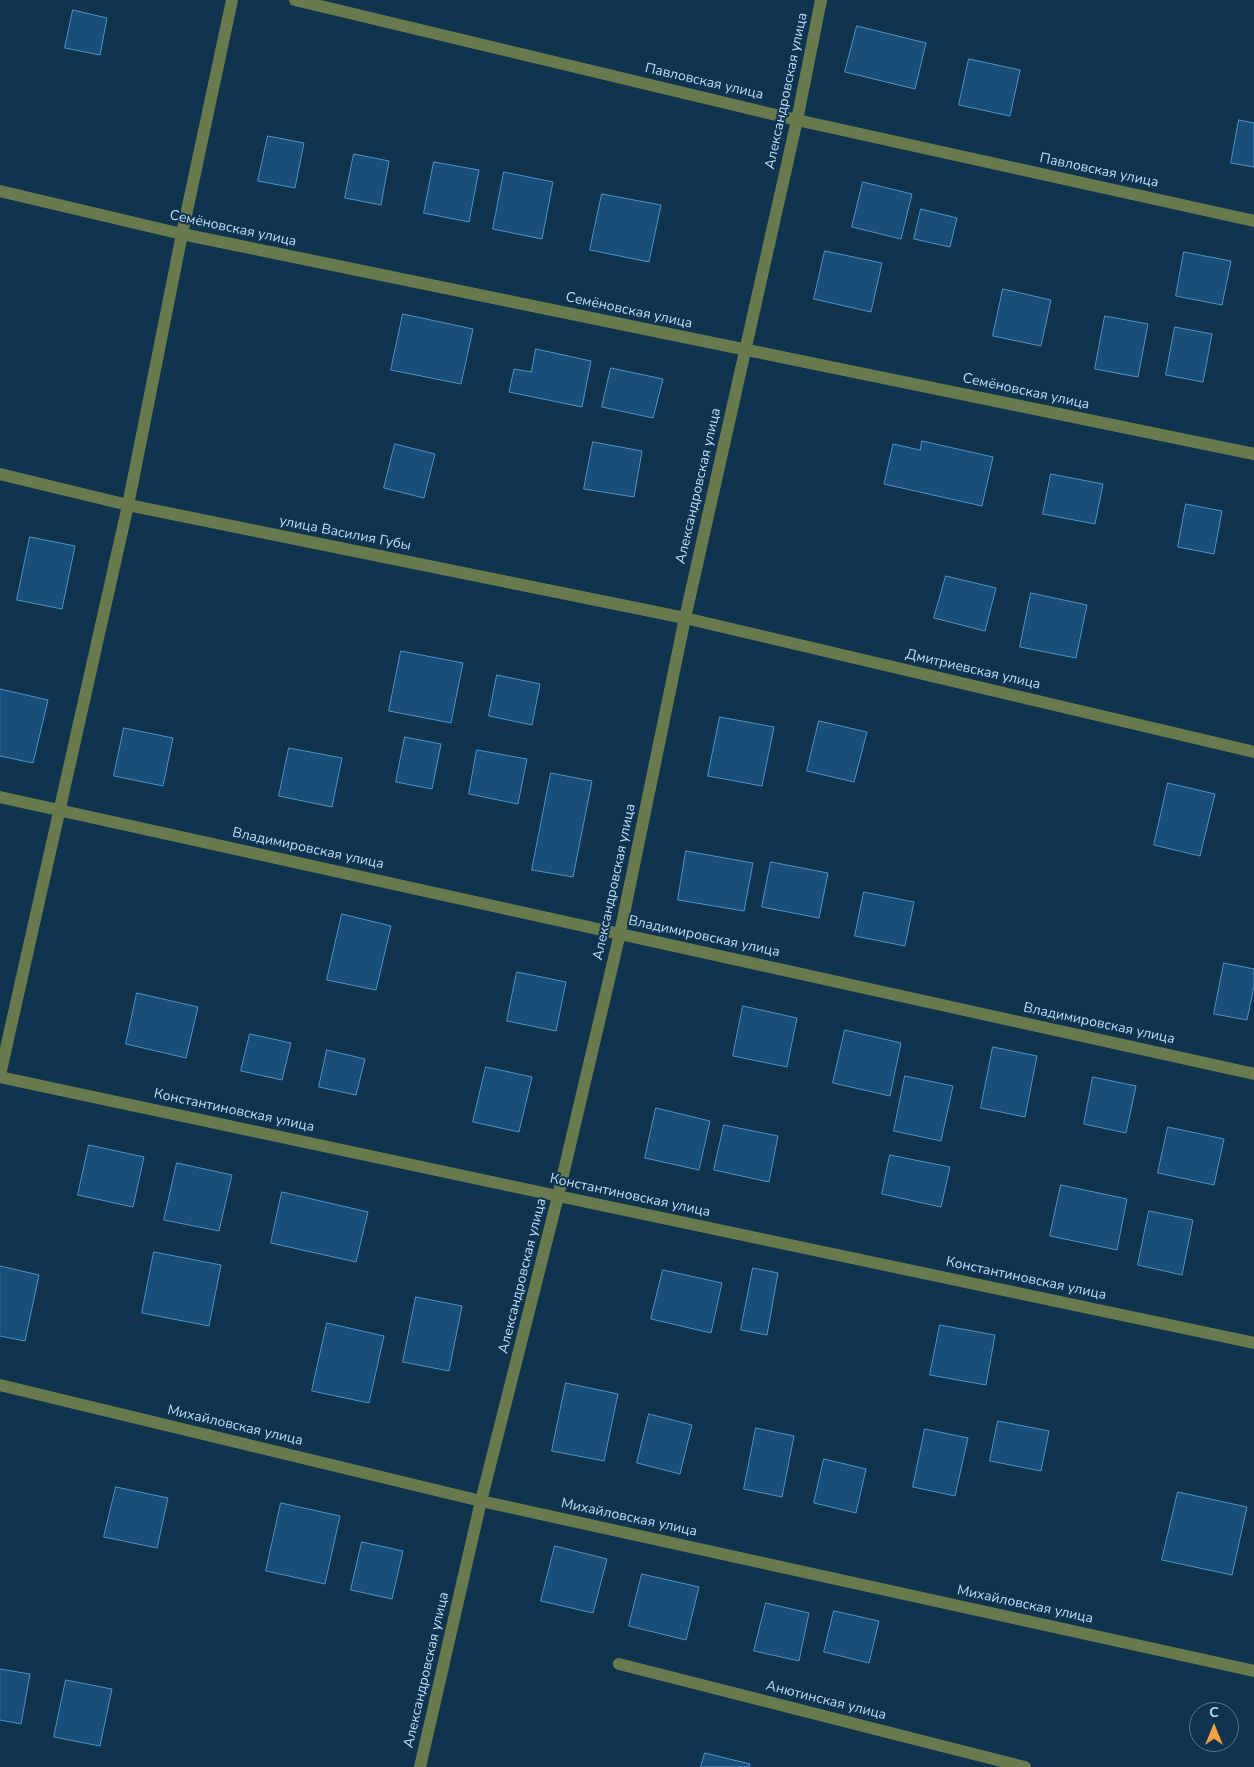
<!DOCTYPE html>
<meta charset="utf-8">
<style>
body{margin:0}
#map{position:relative;width:1254px;height:1767px;overflow:hidden;background:#10334e;font-family:"Nunito Sans",sans-serif}
canvas{display:block}
.north{position:absolute;left:1189px;top:1702px;width:50px;height:50px;box-sizing:border-box;background:#10334e;border:1px solid #567793;border-radius:50%;rotate:0deg;font-size:14px;font-weight:700;line-height:20px;text-align:center;color:#bedefb}
.north::after{content:'';display:block;margin:auto;width:18px;height:22px;background:#f5a346;clip-path:polygon(50% 0,100% 100%,50% 72%,0 100%)}
</style>
<div id="map">
<canvas width="1254" height="1767"></canvas>
<div class="north">С</div>
</div>
<script>
const context = document.querySelector('canvas').getContext('2d');
context.lineJoin = 'round';
function fillPath(path, color) { context.fillStyle = color; context.fill(path, 'evenodd'); }
function trace(path, color, width, dash) { context.strokeStyle = color; context.lineWidth = width; context.lineCap = dash ? 'butt' : 'round'; context.setLineDash(dash || []); context.stroke(path); }
function write(font, color, halo, rows, align = 'center') {
  context.font = font + ' "Nunito Sans",sans-serif'; context.lineWidth = 4; context.setLineDash([]); context.textBaseline = 'middle'; context.strokeStyle = halo; context.fillStyle = color; for (const [text, x, y, turn = 0] of rows) {
    context.save(); context.translate(x, y); context.rotate((+turn || 0) * Math.PI / 180); context.textAlign = isNaN(turn) ? turn : align; if (halo) context.strokeText(text, 0, 0); context.fillText(text, 0, 0); context.restore();
  }
}
const building = new Path2D(`
 M 73,10 L 107,18 L 100,55 L 65,48 Z
 M 857,26 L 926,43 L 915,89 L 845,72 Z
 M 969,59 L 1020,70 L 1010,116 L 959,105 Z
 M 1239,120 L 1254,123 L 1254,167 L 1231,163 Z
 M 268,136 L 304,143 L 295,188 L 258,181 Z
 M 354,154 L 389,161 L 381,205 L 345,198 Z
 M 434,162 L 479,170 L 469,222 L 424,213 Z
 M 504,172 L 553,182 L 542,239 L 493,229 Z
 M 863,182 L 912,194 L 901,239 L 852,227 Z
 M 602,194 L 661,205 L 649,262 L 590,250 Z
 M 921,209 L 957,218 L 950,247 L 914,239 Z
 M 825,251 L 882,263 L 871,312 L 814,299 Z
 M 1184,252 L 1231,261 L 1222,305 L 1176,296 Z
 M 1003,289 L 1051,300 L 1041,346 L 993,336 Z
 M 403,314 L 473,329 L 461,384 L 391,370 Z
 M 1105,316 L 1148,324 L 1138,377 L 1095,369 Z
 M 1175,327 L 1212,334 L 1203,382 L 1166,375 Z
 M 536,349 L 591,361 L 582,407 L 509,392 L 514,369 L 531,372 Z
 M 611,368 L 663,379 L 653,418 L 602,407 Z
 M 922,441 L 993,457 L 982,506 L 884,484 L 893,444 L 920,450 Z
 M 593,442 L 642,451 L 634,497 L 584,489 Z
 M 395,444 L 435,454 L 424,498 L 384,488 Z
 M 1051,474 L 1103,484 L 1095,524 L 1043,514 Z
 M 1186,504 L 1222,511 L 1214,554 L 1178,547 Z
 M 30,537 L 75,546 L 62,609 L 17,600 Z
 M 946,576 L 996,588 L 985,631 L 934,618 Z
 M 1031,593 L 1087,605 L 1076,658 L 1020,647 Z
 M 401,651 L 463,663 L 451,723 L 389,711 Z
 M 497,675 L 540,684 L 532,725 L 489,716 Z
 M 0,689 L 48,700 L 33,763 L 0,756 Z
 M 720,717 L 774,727 L 762,786 L 708,776 Z
 M 819,721 L 867,732 L 854,782 L 807,771 Z
 M 124,728 L 173,738 L 163,786 L 114,776 Z
 M 405,737 L 441,744 L 432,789 L 396,782 Z
 M 289,748 L 342,758 L 332,807 L 279,796 Z
 M 477,750 L 527,759 L 518,804 L 469,794 Z
 M 551,773 L 592,781 L 573,877 L 532,870 Z
 M 1168,783 L 1215,794 L 1200,856 L 1154,845 Z
 M 686,851 L 753,863 L 744,911 L 678,900 Z
 M 771,862 L 828,873 L 819,918 L 762,907 Z
 M 864,892 L 914,902 L 905,946 L 855,936 Z
 M 342,914 L 391,926 L 376,990 L 327,980 Z
 M 1224,963 L 1254,969 L 1254,986 L 1247,1020 L 1214,1014 Z
 M 517,972 L 566,982 L 556,1031 L 507,1021 Z
 M 137,993 L 198,1007 L 186,1058 L 126,1044 Z
 M 743,1006 L 797,1018 L 787,1067 L 733,1056 Z
 M 845,1030 L 901,1043 L 890,1096 L 833,1083 Z
 M 250,1034 L 291,1043 L 282,1080 L 241,1071 Z
 M 993,1047 L 1037,1056 L 1025,1117 L 981,1108 Z
 M 327,1050 L 365,1059 L 356,1095 L 319,1087 Z
 M 486,1067 L 532,1077 L 519,1132 L 473,1122 Z
 M 905,1076 L 953,1086 L 941,1141 L 894,1131 Z
 M 1093,1077 L 1136,1086 L 1126,1133 L 1084,1124 Z
 M 656,1108 L 710,1121 L 699,1170 L 645,1158 Z
 M 724,1125 L 778,1136 L 769,1182 L 714,1170 Z
 M 1168,1127 L 1224,1139 L 1214,1185 L 1158,1173 Z
 M 89,1145 L 144,1157 L 133,1207 L 78,1195 Z
 M 890,1155 L 950,1167 L 941,1207 L 882,1194 Z
 M 177,1163 L 232,1175 L 219,1231 L 164,1220 Z
 M 1061,1185 L 1127,1199 L 1117,1250 L 1050,1236 Z
 M 282,1192 L 368,1212 L 356,1262 L 271,1243 Z
 M 1149,1211 L 1193,1220 L 1182,1275 L 1138,1265 Z
 M 154,1252 L 221,1265 L 209,1326 L 142,1313 Z
 M 0,1266 L 39,1275 L 25,1341 L 0,1336 Z
 M 753,1268 L 778,1273 L 767,1335 L 741,1330 Z
 M 663,1270 L 722,1283 L 711,1333 L 651,1319 Z
 M 416,1297 L 462,1306 L 449,1371 L 403,1362 Z
 M 327,1323 L 384,1336 L 369,1403 L 312,1391 Z
 M 940,1325 L 995,1335 L 986,1385 L 930,1375 Z
 M 566,1383 L 618,1394 L 604,1461 L 552,1451 Z
 M 649,1414 L 692,1425 L 680,1474 L 637,1463 Z
 M 998,1421 L 1049,1431 L 1041,1471 L 990,1461 Z
 M 756,1428 L 794,1436 L 782,1497 L 744,1489 Z
 M 925,1429 L 968,1438 L 955,1496 L 913,1487 Z
 M 824,1459 L 866,1469 L 856,1513 L 814,1503 Z
 M 116,1487 L 168,1498 L 157,1548 L 104,1537 Z
 M 1178,1492 L 1247,1507 L 1232,1575 L 1162,1560 Z
 M 281,1503 L 340,1516 L 325,1584 L 266,1571 Z
 M 362,1542 L 403,1551 L 392,1599 L 351,1590 Z
 M 555,1546 L 607,1559 L 593,1613 L 541,1601 Z
 M 642,1574 L 699,1587 L 686,1640 L 629,1626 Z
 M 766,1603 L 809,1613 L 799,1661 L 754,1651 Z
 M 834,1611 L 879,1621 L 869,1663 L 824,1652 Z
 M 0,1669 L 30,1674 L 21,1724 L 0,1720 Z
 M 66,1680 L 112,1689 L 100,1746 L 54,1737 Z
 M 705,1753 L 750,1764 L 749,1767 L 701,1767 Z`);
const minor = new Path2D(`
 M 295,0 L 797,120 L 1254,221
 M 0,191 L 182,234 L 1254,454
 M 0,474 L 128,505 L 685,618 L 1254,752
 M 0,797 L 1254,1074
 M 0,1075 L 128,505 L 182,234 L 232,0
 M 0,1077 L 558,1196 L 1254,1343
 M 0,1385 L 481,1501 L 1254,1671
 M 619,1664 L 1025,1767
 M 420,1767 L 481,1501 L 558,1196 L 620,933 L 685,618 L 797,120 L 821,0`);
const streetNames = [
 ["Павловская улица",704,82,13],
 ["Александровская улица",787,91,-78],
 ["Павловская улица",1099,171,12],
 ["Семёновская улица",233,229,12],
 ["Семёновская улица",629,311,12],
 ["Семёновская улица",1026,392,12],
 ["Александровская улица",699,486,-77],
 ["улица Василия Губы",345,534,11],
 ["Дмитриевская улица",973,670,13],
 ["Владимировская улица",308,849,12],
 ["Александровская улица",615,882,-78],
 ["Владимировская улица",704,937,12],
 ["Владимировская улица",1099,1024,12],
 ["Константиновская улица",234,1111,12],
 ["Константиновская улица",630,1196,12],
 ["Александровская улица",523,1276,-76],
 ["Константиновская улица",1026,1279,12],
 ["Михайловская улица",235,1426,13],
 ["Михайловская улица",629,1518,12],
 ["Михайловская улица",1025,1605,12],
 ["Александровская улица",427,1670,-77],
 ["Анютинская улица",826,1701,14]
];
fillPath(building, '#184e78');
trace(building, '#5293c9', 1);
trace(minor, '#6a7a4f', 12);
write('14px', '#bedefb', '#10334e', streetNames);
</script>
